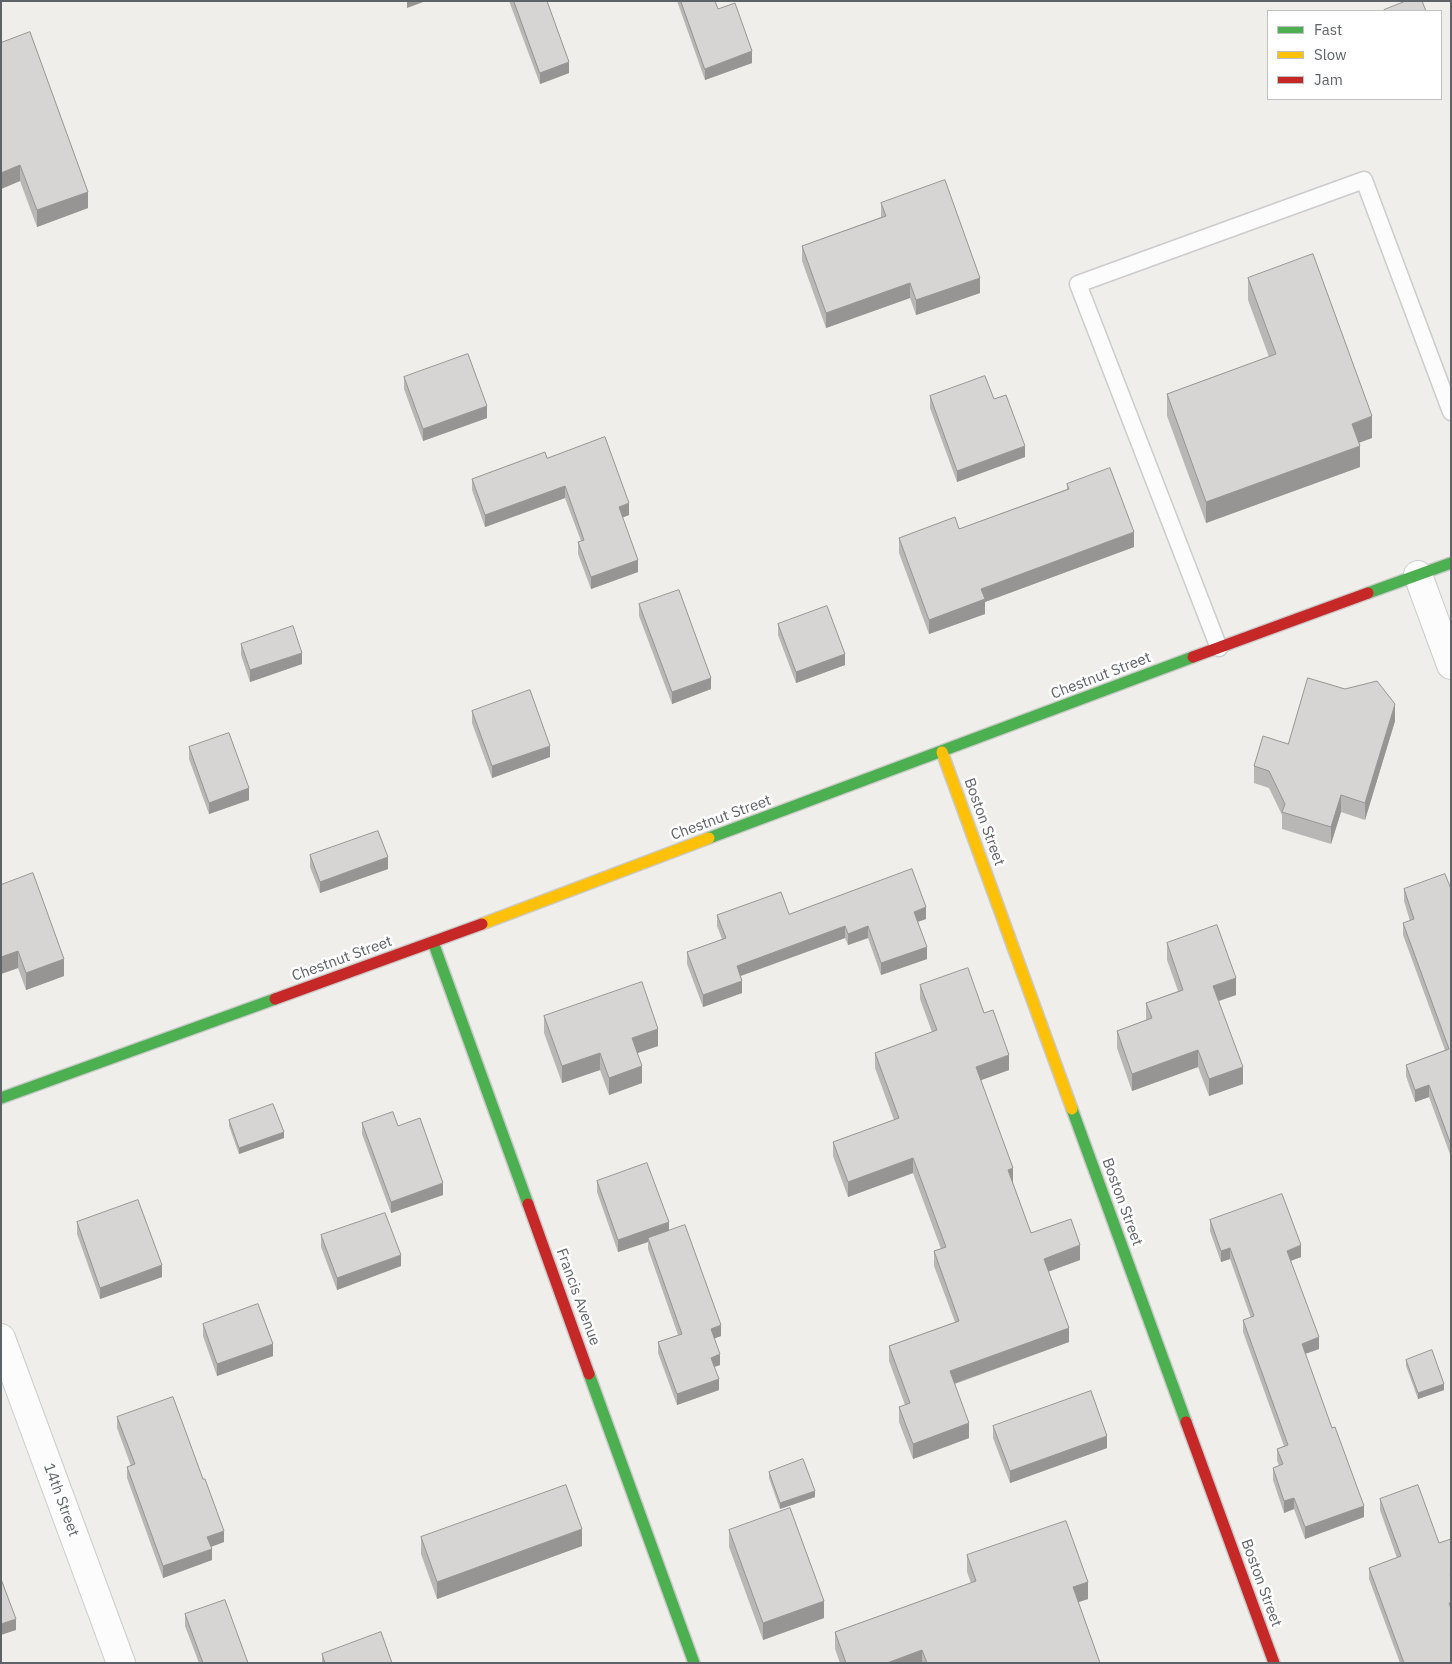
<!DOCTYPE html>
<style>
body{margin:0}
#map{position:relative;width:1452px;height:1664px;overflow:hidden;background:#efeeea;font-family:"IBM Plex Sans",sans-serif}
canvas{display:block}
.frame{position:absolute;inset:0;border:2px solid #5f6368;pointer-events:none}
.legend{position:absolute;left:1267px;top:10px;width:175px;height:90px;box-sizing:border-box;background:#fff;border:1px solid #bfc1c3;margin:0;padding:6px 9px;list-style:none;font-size:15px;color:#5f6368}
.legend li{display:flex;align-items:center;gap:10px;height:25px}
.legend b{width:25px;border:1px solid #bfc1c3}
</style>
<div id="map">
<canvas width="1452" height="1664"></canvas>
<div class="frame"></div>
<ul class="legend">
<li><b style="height:6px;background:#4caf50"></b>Fast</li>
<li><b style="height:6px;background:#ffc107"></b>Slow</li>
<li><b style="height:6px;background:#c62828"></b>Jam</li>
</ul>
</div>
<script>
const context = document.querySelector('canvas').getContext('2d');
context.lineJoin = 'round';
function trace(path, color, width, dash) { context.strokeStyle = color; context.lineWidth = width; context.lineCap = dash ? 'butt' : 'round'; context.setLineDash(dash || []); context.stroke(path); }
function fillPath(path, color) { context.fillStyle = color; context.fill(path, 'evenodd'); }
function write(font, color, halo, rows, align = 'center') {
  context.font = font + ' "IBM Plex Sans",sans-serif'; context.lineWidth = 5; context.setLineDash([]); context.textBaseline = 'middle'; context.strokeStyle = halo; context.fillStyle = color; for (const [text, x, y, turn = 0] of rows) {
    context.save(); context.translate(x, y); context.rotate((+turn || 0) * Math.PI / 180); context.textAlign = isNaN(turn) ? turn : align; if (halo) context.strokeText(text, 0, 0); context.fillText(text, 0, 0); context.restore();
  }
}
const lane = new Path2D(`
 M 1219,648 L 1078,284 L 1364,180 L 1451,412`);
const street = new Path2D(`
 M 1418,575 L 1451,665
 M 1,1338 L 121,1663`);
const fast = new Path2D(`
 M 1368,593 L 1451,563
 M 709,838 L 1193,657
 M 433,942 L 528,1204
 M 1,1098 L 275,999
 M 1072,1109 L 1186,1422
 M 589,1374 L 694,1663`);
const slow = new Path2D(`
 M 942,752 L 1072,1109
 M 482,924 L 709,838`);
const jam = new Path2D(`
 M 1193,657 L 1368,593
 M 275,999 L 482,924
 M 528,1204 L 589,1374
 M 1186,1422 L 1274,1663`);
const wall = new Path2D(`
 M 509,1 L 547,1 L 569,73 L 540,84 Z
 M 677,1 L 715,1 L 718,9 L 752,63 L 705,80 Z
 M 1,43 L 88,208 L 37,227 L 20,181 L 1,189 Z
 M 881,203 L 980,293 L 916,315 L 910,298 L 826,328 L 802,261 L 802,246 L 881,217 Z
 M 1248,278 L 1372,438 L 1359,443 L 1360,467 L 1206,523 L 1167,416 L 1167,394 L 1269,357 L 1248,300 Z
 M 404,377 L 487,418 L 423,441 L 404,389 Z
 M 930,396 L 994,399 L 1025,457 L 957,482 L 930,408 Z
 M 547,458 L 629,515 L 622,517 L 638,572 L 591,589 L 578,554 L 578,542 L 581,541 L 565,498 L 485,527 L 472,490 L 472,479 Z
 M 1067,484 L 1134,547 L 985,602 L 985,614 L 929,634 L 899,553 L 899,538 L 959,529 L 1067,489 Z
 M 639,604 L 711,689 L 672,704 L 639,616 Z
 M 778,624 L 845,665 L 796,683 L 778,635 Z
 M 241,644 L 302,664 L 250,682 L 241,655 Z
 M 472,711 L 550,757 L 492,778 L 472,723 Z
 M 1395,721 L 1365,820 L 1341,812 L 1331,844 L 1282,829 L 1282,815 L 1269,788 L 1254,783 L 1254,766 L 1288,744 Z
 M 189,747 L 249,800 L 209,814 L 189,759 Z
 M 310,855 L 388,869 L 320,893 L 310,867 Z
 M 1,885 L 64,976 L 26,990 L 18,968 L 1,974 Z
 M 1404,889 L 1451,889 L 1451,1157 L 1429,1097 L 1415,1102 L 1406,1076 L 1406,1065 L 1445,1050 L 1403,935 L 1403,923 L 1410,921 L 1404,901 Z
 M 717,915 L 926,919 L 918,922 L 927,959 L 881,975 L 868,938 L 848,945 L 845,938 L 741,976 L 742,993 L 703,1007 L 687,964 L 687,952 L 722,939 L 717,926 Z
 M 1167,943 L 1236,995 L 1218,1001 L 1243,1084 L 1209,1096 L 1198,1067 L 1132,1091 L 1117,1048 L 1117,1031 L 1146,1020 L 1146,1003 L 1178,991 L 1167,960 Z
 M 920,985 L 984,1013 L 1009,1070 L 981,1080 L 1013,1183 L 1031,1233 L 1080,1260 L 1048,1272 L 1069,1342 L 955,1384 L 969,1438 L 913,1459 L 899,1422 L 899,1407 L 905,1405 L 889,1361 L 889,1346 L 955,1322 L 934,1266 L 934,1251 L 941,1249 L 913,1173 L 848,1197 L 833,1156 L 833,1142 L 894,1120 L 875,1068 L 875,1053 L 932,1032 L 920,999 Z
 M 544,1016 L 658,1046 L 637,1053 L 642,1083 L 609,1095 L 600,1070 L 562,1083 L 544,1033 Z
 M 229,1120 L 284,1138 L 239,1154 L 229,1126 Z
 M 362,1123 L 398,1126 L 443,1195 L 391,1213 L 362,1134 Z
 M 597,1181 L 669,1230 L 721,1336 L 714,1338 L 720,1365 L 714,1367 L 719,1390 L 677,1405 L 658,1353 L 658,1342 L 678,1335 L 648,1249 L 648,1242 L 618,1252 L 597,1192 Z
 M 1210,1220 L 1301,1257 L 1291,1261 L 1319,1349 L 1305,1354 L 1364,1517 L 1305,1539 L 1294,1509 L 1284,1513 L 1273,1480 L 1273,1468 L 1279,1466 L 1277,1460 L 1277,1449 L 1284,1446 L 1243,1332 L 1243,1320 L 1251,1318 L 1230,1259 L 1221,1262 L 1210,1231 Z
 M 77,1222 L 162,1277 L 100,1299 L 77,1234 Z
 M 321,1235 L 401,1266 L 337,1290 L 321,1247 Z
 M 203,1324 L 273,1356 L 217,1376 L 203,1336 Z
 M 1406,1360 L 1444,1390 L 1418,1399 L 1406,1366 Z
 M 117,1417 L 224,1542 L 211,1547 L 212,1560 L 163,1578 L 127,1478 L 127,1467 L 131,1466 L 117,1428 Z
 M 993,1426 L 1107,1448 L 1010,1483 L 993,1438 Z
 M 769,1472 L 815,1497 L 780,1509 L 769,1478 Z
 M 1380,1499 L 1451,1663 L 1400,1663 L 1369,1579 L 1369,1568 L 1397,1558 L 1380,1510 Z
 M 729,1530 L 824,1618 L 763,1640 L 729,1547 Z
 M 421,1537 L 582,1546 L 437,1599 L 421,1554 Z
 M 967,1555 L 1088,1599 L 1078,1602 L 1100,1663 L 840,1663 L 835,1649 L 835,1632 L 971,1583 L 967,1572 Z
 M 185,1614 L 248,1663 L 199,1663 L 185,1626 Z
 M 322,1654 L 392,1663 L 322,1663 Z`);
const shadedWall = new Path2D(`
 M 407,1 L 426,1 L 407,8 Z
 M 752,51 L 752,63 L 705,80 L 705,69 Z
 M 569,62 L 569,73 L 540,84 L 540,73 Z
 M 20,165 L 20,181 L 1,189 L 1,173 Z
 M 88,192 L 88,208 L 37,227 L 37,210 Z
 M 980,278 L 980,293 L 916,315 L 916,300 Z
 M 910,283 L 910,298 L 826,328 L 826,313 Z
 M 487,406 L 487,418 L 423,441 L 423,429 Z
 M 1372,416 L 1372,438 L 1352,445 L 1352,424 Z
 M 1025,446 L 1025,457 L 957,482 L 957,471 Z
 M 1360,446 L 1360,467 L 1206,523 L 1206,502 Z
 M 565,486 L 565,498 L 485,527 L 485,515 Z
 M 629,503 L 629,515 L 619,519 L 619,507 Z
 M 1134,532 L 1134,547 L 985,602 L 985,614 L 929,634 L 929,620 L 981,589 Z
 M 638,560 L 638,572 L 591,589 L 591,577 Z
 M 302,653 L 302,664 L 250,682 L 250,670 Z
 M 845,654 L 845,665 L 796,683 L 796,672 Z
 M 711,678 L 711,689 L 672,704 L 672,692 Z
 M 1395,704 L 1395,721 L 1365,820 L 1365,803 Z
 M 550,746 L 550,757 L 492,778 L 492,766 Z
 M 249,788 L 249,800 L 209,814 L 209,803 Z
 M 1341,795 L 1341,812 L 1331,844 L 1331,827 Z
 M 388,857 L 388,869 L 320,893 L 320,882 Z
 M 926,907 L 926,919 L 914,923 L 914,912 Z
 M 845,926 L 845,938 L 737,977 L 737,966 Z
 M 868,926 L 868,938 L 848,945 L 848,934 Z
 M 927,947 L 927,959 L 881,975 L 881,963 Z
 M 18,951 L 18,968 L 1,974 L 1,957 Z
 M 64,959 L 64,976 L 26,990 L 26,973 Z
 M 1236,978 L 1236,995 L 1213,1003 L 1213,986 Z
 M 742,981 L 742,993 L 703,1007 L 703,995 Z
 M 658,1029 L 658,1046 L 632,1055 L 632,1038 Z
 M 1198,1050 L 1198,1067 L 1132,1091 L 1132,1074 Z
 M 600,1053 L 600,1070 L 562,1083 L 562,1066 Z
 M 1009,1055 L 1009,1070 L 976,1082 L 976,1067 Z
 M 642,1066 L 642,1083 L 609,1095 L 609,1078 Z
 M 1243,1067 L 1243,1084 L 1209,1096 L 1209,1079 Z
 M 1429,1085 L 1429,1097 L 1415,1102 L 1415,1090 Z
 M 284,1132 L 284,1138 L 239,1154 L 239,1148 Z
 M 913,1158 L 913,1173 L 848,1197 L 848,1182 Z
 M 1013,1168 L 1013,1183 L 1008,1185 L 1008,1170 Z
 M 443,1183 L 443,1195 L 391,1213 L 391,1202 Z
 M 669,1222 L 669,1234 L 648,1238 L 648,1242 L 618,1252 L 618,1240 Z
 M 1080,1245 L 1080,1260 L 1044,1273 L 1044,1259 Z
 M 1301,1245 L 1301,1257 L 1287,1262 L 1287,1251 Z
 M 1230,1248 L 1230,1259 L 1221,1262 L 1221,1251 Z
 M 401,1255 L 401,1266 L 337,1290 L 337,1278 Z
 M 162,1265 L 162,1277 L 100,1299 L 100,1288 Z
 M 721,1325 L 721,1336 L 711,1340 L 711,1329 Z
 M 1069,1328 L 1069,1342 L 950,1385 L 950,1371 Z
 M 1319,1337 L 1319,1349 L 1302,1355 L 1302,1344 Z
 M 273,1344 L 273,1356 L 217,1376 L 217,1364 Z
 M 720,1354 L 720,1365 L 711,1368 L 711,1358 Z
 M 719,1379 L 719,1390 L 677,1405 L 677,1394 Z
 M 1444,1384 L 1444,1390 L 1418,1399 L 1418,1393 Z
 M 969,1423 L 969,1438 L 913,1459 L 913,1444 Z
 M 1107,1436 L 1107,1448 L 1010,1483 L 1010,1471 Z
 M 815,1491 L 815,1497 L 780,1509 L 780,1503 Z
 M 1294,1498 L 1294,1509 L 1284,1513 L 1284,1501 Z
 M 1364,1506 L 1364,1517 L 1305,1539 L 1305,1527 Z
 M 582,1529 L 582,1546 L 437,1599 L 437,1582 Z
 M 224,1531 L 224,1542 L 207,1548 L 207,1537 Z
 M 212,1549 L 212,1560 L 163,1578 L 163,1566 Z
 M 1088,1582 L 1088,1599 L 1073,1604 L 1073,1587 Z
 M 824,1601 L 824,1618 L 763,1640 L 763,1623 Z
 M 16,1619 L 16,1630 L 1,1635 L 1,1624 Z
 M 922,1650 L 922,1663 L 887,1663 Z`);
const building = new Path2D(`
 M 514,1 L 547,1 L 569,62 L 540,73 Z
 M 681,1 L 715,1 L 718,9 L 735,3 L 752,51 L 705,69 Z
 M 1406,1 L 1422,1 L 1426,11 L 1384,11 L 1384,10 Z
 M 30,32 L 88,192 L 37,210 L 20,165 L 1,173 L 1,43 Z
 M 945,180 L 980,278 L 916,300 L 910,283 L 826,313 L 802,246 L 886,216 L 881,203 Z
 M 1313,254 L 1372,416 L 1352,424 L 1360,446 L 1206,502 L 1167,394 L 1276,354 L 1248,278 Z
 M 468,354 L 487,406 L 423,429 L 404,377 Z
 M 985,376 L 994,399 L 1006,395 L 1025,446 L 957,471 L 930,396 Z
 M 605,437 L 629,503 L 619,507 L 638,560 L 591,577 L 578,542 L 584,540 L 565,486 L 485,515 L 472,479 L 545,452 L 547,458 Z
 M 1110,468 L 1134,532 L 981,589 L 985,599 L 929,620 L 899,538 L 955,517 L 959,529 L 1069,489 L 1067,484 Z
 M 679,590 L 711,678 L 672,692 L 639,604 Z
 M 827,606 L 845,654 L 796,672 L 778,624 Z
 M 293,626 L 302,653 L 250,670 L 241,644 Z
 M 1308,678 L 1345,689 L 1377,681 L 1395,704 L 1365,803 L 1341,795 L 1331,827 L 1282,812 L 1285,804 L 1269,771 L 1254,766 L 1263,736 L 1288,744 Z
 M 530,690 L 550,746 L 492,766 L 472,711 Z
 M 229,733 L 249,788 L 209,803 L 189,747 Z
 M 378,831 L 388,857 L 320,882 L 310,855 Z
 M 912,869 L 926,907 L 914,912 L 927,947 L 881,963 L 868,926 L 848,934 L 845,926 L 737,966 L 742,981 L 703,995 L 687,952 L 726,938 L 717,915 L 781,892 L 789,914 Z
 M 33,873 L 64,959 L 26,973 L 18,951 L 1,957 L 1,885 Z
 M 1445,874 L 1451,889 L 1451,1145 L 1429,1085 L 1415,1090 L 1406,1065 L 1449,1049 L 1403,923 L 1414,919 L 1404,889 Z
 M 1217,925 L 1236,978 L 1213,986 L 1243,1067 L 1209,1079 L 1198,1050 L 1132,1074 L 1117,1031 L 1152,1018 L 1146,1003 L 1183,990 L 1167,943 Z
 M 968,968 L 984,1013 L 993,1010 L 1009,1055 L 976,1067 L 1013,1168 L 1008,1170 L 1031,1233 L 1071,1219 L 1080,1245 L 1044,1259 L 1069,1328 L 950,1371 L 969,1423 L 913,1444 L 899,1407 L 910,1403 L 889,1346 L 959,1321 L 934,1251 L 946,1247 L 913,1158 L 848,1182 L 833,1142 L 899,1118 L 875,1053 L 937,1030 L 920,985 Z
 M 642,982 L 658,1029 L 632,1038 L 642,1066 L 609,1078 L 600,1053 L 562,1066 L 544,1016 Z
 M 273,1104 L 284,1132 L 239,1148 L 229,1120 Z
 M 393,1112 L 398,1126 L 420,1118 L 443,1183 L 391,1202 L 362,1123 Z
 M 647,1163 L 669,1222 L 618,1240 L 597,1181 Z
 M 1282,1194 L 1301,1245 L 1287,1251 L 1319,1337 L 1302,1344 L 1332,1428 L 1335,1427 L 1364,1506 L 1305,1527 L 1294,1498 L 1284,1501 L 1273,1468 L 1283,1464 L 1277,1449 L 1288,1445 L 1243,1320 L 1254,1316 L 1230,1248 L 1221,1251 L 1210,1220 Z
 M 138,1200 L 162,1265 L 100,1288 L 77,1222 Z
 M 385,1213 L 401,1255 L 337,1278 L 321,1235 Z
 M 685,1225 L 721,1325 L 711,1329 L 720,1354 L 711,1358 L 719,1379 L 677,1394 L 658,1342 L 682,1334 L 648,1238 Z
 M 258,1304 L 273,1344 L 217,1364 L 203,1324 Z
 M 1432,1350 L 1444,1384 L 1418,1393 L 1406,1360 Z
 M 1091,1391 L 1107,1436 L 1010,1471 L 993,1426 Z
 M 173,1397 L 203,1479 L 205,1479 L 224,1531 L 207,1537 L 212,1549 L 163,1566 L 127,1467 L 135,1464 L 117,1417 Z
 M 803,1459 L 815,1491 L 780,1503 L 769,1472 Z
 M 566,1485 L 582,1529 L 437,1582 L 421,1537 Z
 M 1418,1485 L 1439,1543 L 1451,1539 L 1451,1574 L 1450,1574 L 1451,1578 L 1451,1603 L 1449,1603 L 1451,1609 L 1451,1663 L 1404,1663 L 1369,1568 L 1401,1556 L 1380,1499 Z
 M 790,1508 L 824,1601 L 763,1623 L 729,1530 Z
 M 1066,1521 L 1088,1582 L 1073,1587 L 1100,1663 L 927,1663 L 922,1650 L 887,1663 L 846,1663 L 835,1632 L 976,1581 L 967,1555 Z
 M 1,1579 L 16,1619 L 1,1624 Z
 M 225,1600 L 248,1663 L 203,1663 L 185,1614 Z
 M 381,1632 L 392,1663 L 325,1663 L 322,1654 Z`);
const streetNames = [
 ["Chestnut Street",1101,676,-21],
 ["Chestnut Street",721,818,-20],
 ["Boston Street",984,822,70],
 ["Chestnut Street",342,959,-20],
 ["Boston Street",1122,1202,70],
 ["Francis Avenue",578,1297,70],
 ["14th Street",61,1500,70],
 ["Boston Street",1261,1583,70]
];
trace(lane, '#cbcccc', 19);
trace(street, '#cbcccc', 30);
trace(fast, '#cacacb', 14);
trace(slow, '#cacacb', 14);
trace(jam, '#cacacb', 14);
trace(lane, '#fdfcfc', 16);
trace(street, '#fdfcfc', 28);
trace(fast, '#4caf50', 11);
trace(slow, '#ffc107', 11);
trace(jam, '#c62828', 11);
fillPath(wall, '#b8b7b5');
fillPath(shadedWall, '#969594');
fillPath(building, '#d6d5d3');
trace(building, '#969594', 1);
write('15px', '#5f6368', '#fff', streetNames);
</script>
